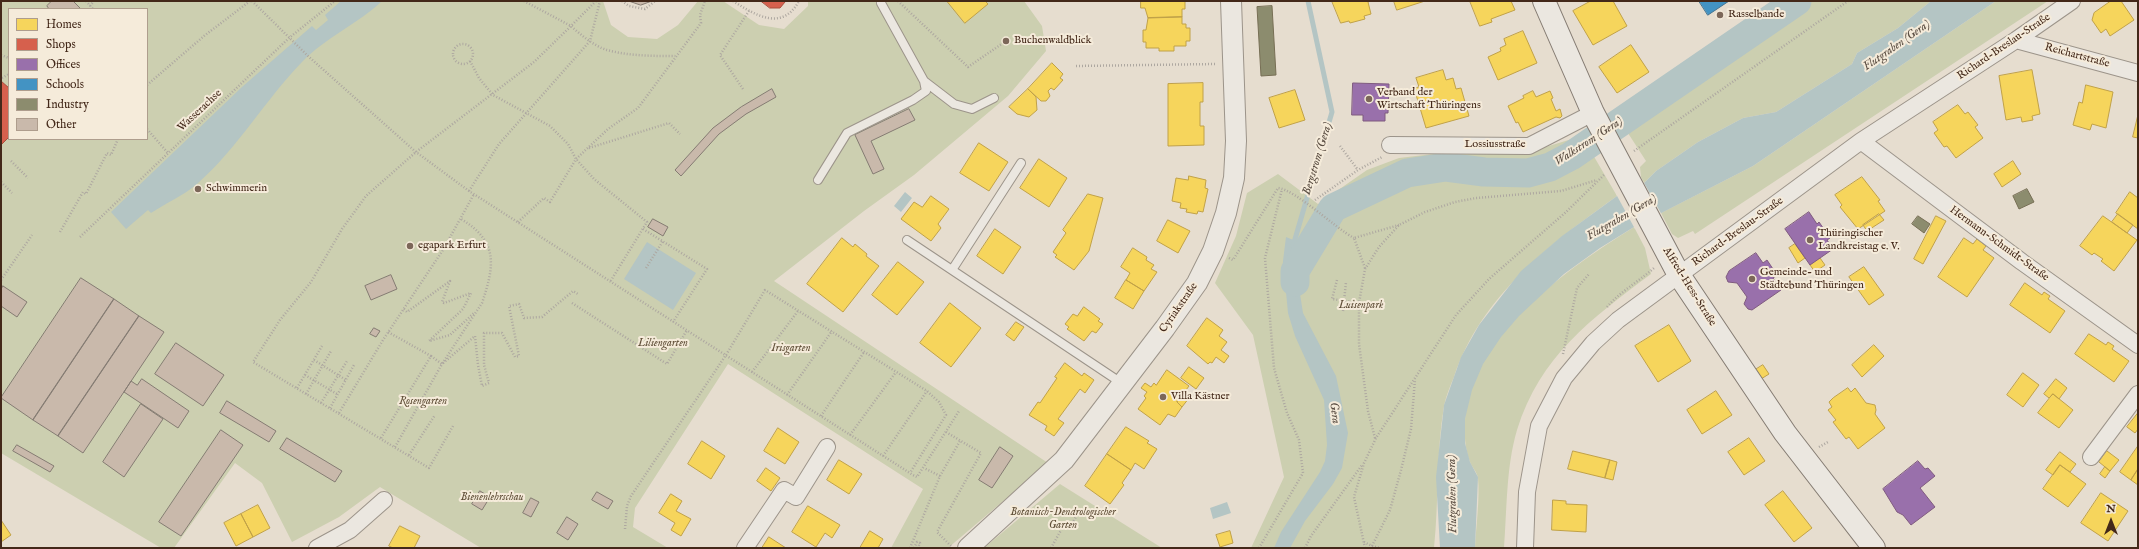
<!DOCTYPE html>
<meta charset="utf-8">
<style>
body{margin:0}
#map{position:relative;width:2139px;height:549px;overflow:hidden;background:#e6ddcf;font-family:"IM FELL English",serif}
canvas{display:block}
.frame{position:absolute;inset:0;border:2px solid #432819;pointer-events:none}
.legend{position:absolute;left:8px;top:8px;width:140px;height:132px;box-sizing:border-box;background:#f5ebda;border:1px solid #ae9d8d;margin:0;padding:5px 7px;list-style:none;font-size:12px;color:#432819}
.legend li{display:flex;align-items:center;gap:8px;height:20px}
.legend b{width:20px;border:1px solid #ae9d8d}
.north{position:absolute;left:2091px;top:501px;width:40px;height:40px;-webkit-text-stroke:3px #f5ebda;paint-order:stroke;rotate:0deg;font-size:11px;font-weight:700;line-height:16px;text-align:center;color:#432819}
.north::after{content:'';display:block;margin:auto;width:14px;height:18px;background:#432819;clip-path:polygon(50% 0,100% 100%,50% 72%,0 100%)}
</style>
<div id="map">
<canvas width="2139" height="549"></canvas>
<div class="frame"></div>
<ul class="legend">
<li><b style="height:11px;background:#f6d55c"></b>Homes</li>
<li><b style="height:11px;background:#d6604d"></b>Shops</li>
<li><b style="height:11px;background:#9970ab"></b>Offices</li>
<li><b style="height:11px;background:#4393c3"></b>Schools</li>
<li><b style="height:11px;background:#8c8c6e"></b>Industry</li>
<li><b style="height:11px;background:#c9b9ab"></b>Other</li>
</ul>
<div class="north">N</div>
</div>
<script>
const context = document.querySelector('canvas').getContext('2d');
context.lineJoin = 'round';
function fillPath(path, color) { context.fillStyle = color; context.fill(path, 'evenodd'); }
function trace(path, color, width, dash) { context.strokeStyle = color; context.lineWidth = width; context.lineCap = dash ? 'butt' : 'round'; context.setLineDash(dash || []); context.stroke(path); }
function write(font, color, halo, rows, align = 'center') {
  context.font = font + ' "IM FELL English",serif'; context.lineWidth = 4; context.setLineDash([]); context.textBaseline = 'middle'; context.strokeStyle = halo; context.fillStyle = color; for (const [text, x, y, turn = 0] of rows) {
    context.save(); context.translate(x, y); context.rotate((+turn || 0) * Math.PI / 180); context.textAlign = isNaN(turn) ? turn : align; if (halo) context.strokeText(text, 0, 0); context.fillText(text, 0, 0); context.restore();
  }
}
const green = new Path2D(`
 M 1,1 L 603,1 L 611,25 L 628,37 L 657,39 L 678,25 L 698,1 L 723,1 L 759,25 L 784,29 L 808,6 L 808,1 L 1024,1 L 1042,26 L 1046,51 L 1008,96 L 914,175 L 864,211 L 774,281 L 1048,463 L 948,548 L 891,548 L 923,489 L 728,364 L 635,508 L 633,527 L 668,548 L 481,548 L 380,487 L 339,517 L 292,542 L 262,483 L 235,463 L 174,548 L 161,548 L 1,453 ZM 9,9 L 147,9 L 147,139 L 9,139 Z
 M 1775,1 L 1931,1 L 1898,28 L 1857,53 L 1852,64 L 1776,112 L 1743,118 L 1698,142 L 1656,171 L 1644,183 L 1641,177 L 1640,167 L 1646,161 L 1626,130 L 1619,130 L 1610,116 Z
 M 1996,1 L 2048,1 L 1695,234 L 1693,231 L 1678,238 L 1672,234 L 1661,213 L 1753,166 Z
 M 1582,136 L 1617,196 C 1550,244 1481,296 1454,377 C 1450,386 1446,396 1444,406 C 1436,453 1439,501 1434,548 L 1251,548 L 1284,477 L 1253,335 L 1215,283 L 1236,236 L 1247,193 L 1278,174 L 1318,204 L 1367,170 L 1399,158 L 1441,153 L 1532,151 Z
 M 1634,227 L 1645,248 L 1651,274 C 1591,319 1540,356 1517,430 C 1506,467 1507,510 1504,548 L 1475,548 C 1476,527 1480,498 1478,478 C 1477,472 1472,467 1470,462 C 1465,449 1464,434 1465,420 C 1470,335 1569,268 1634,227 Z
 M 1060,484 L 1162,548 L 984,548 Z`);
const water = new Path2D(`
 M 341,1 L 382,1 C 358,24 326,37 302,62 C 265,100 238,148 197,184 C 183,196 166,203 151,213 L 148,210 L 126,229 L 111,212 L 242,87 L 312,26 L 316,30 L 328,20 L 325,15 Z
 M 1931,1 L 1996,1 L 1753,166 L 1634,227 L 1600,248 L 1564,274 L 1519,316 L 1501,337 L 1483,364 L 1472,390 L 1465,419 L 1465,443 L 1470,462 L 1478,477 L 1475,548 L 1440,548 L 1436,477 L 1444,405 L 1461,357 L 1479,325 L 1521,271 L 1562,236 L 1617,196 L 1644,183 L 1656,171 L 1698,142 L 1743,118 L 1776,112 L 1852,64 L 1857,53 L 1898,28 Z
 M 905,192 L 912,198 L 901,212 L 894,206 Z
 M 1286,237 L 1311,247 L 1301,274 L 1300,294 L 1303,313 L 1336,376 L 1348,433 L 1342,468 L 1333,484 L 1305,521 L 1290,548 L 1274,548 L 1281,532 L 1320,472 L 1325,461 L 1327,445 L 1324,400 L 1295,336 L 1288,313 L 1283,261 Z
 M 647,242 L 696,273 L 673,310 L 624,279 Z
 M 1227,502 L 1231,513 L 1213,519 L 1210,508 Z`);
const pier = new Path2D(`
 M 1643,181 L 1662,215 L 1635,229 L 1616,194 Z`);
const homes = new Path2D(`
 M 947,1 L 985,1 L 988,4 L 965,23 Z
 M 1141,1 L 1185,1 L 1185,9 L 1182,9 L 1182,17 L 1148,18 L 1145,8 L 1141,8 Z
 M 1332,1 L 1371,1 L 1368,2 L 1371,14 L 1364,16 L 1365,19 L 1350,23 L 1349,21 L 1341,23 Z
 M 1394,1 L 1425,1 L 1397,10 Z
 M 1470,1 L 1511,1 L 1515,10 L 1491,19 L 1492,22 L 1480,26 Z
 M 1591,1 L 1613,1 L 1627,26 L 1593,45 L 1573,11 Z
 M 2111,1 L 2121,1 L 2134,20 L 2110,36 L 2106,29 L 2101,33 L 2092,20 L 2094,13 Z
 M 1182,17 L 1182,24 L 1186,24 L 1186,28 L 1190,28 L 1190,41 L 1186,41 L 1186,46 L 1174,46 L 1174,51 L 1159,51 L 1159,48 L 1146,48 L 1146,42 L 1143,42 L 1143,30 L 1146,30 L 1148,18 Z
 M 1523,31 L 1537,63 L 1498,80 L 1488,57 L 1501,51 L 1500,48 L 1506,45 L 1504,39 Z
 M 1631,45 L 1649,72 L 1617,93 L 1599,67 Z
 M 1052,63 L 1063,74 L 1060,78 L 1063,80 L 1054,90 L 1051,88 L 1048,91 L 1050,96 L 1046,101 L 1041,101 L 1028,89 Z
 M 1443,70 L 1446,80 L 1453,78 L 1456,89 L 1461,88 L 1469,116 L 1426,128 L 1414,88 L 1419,87 L 1416,78 Z
 M 2032,70 L 2040,114 L 2032,116 L 2033,120 L 2022,122 L 2021,117 L 2006,120 L 1999,76 Z
 M 1203,83 L 1203,102 L 1200,102 L 1200,126 L 1204,126 L 1204,145 L 1168,146 L 1168,84 Z
 M 2086,85 L 2113,92 L 2106,128 L 2092,124 L 2090,130 L 2073,125 L 2079,102 L 2082,103 Z
 M 1028,89 L 1036,97 L 1037,110 L 1029,117 L 1017,114 L 1009,107 Z
 M 1295,90 L 1305,120 L 1279,128 L 1269,98 Z
 M 1533,91 L 1536,97 L 1550,91 L 1553,98 L 1551,99 L 1556,111 L 1560,109 L 1562,116 L 1560,118 L 1556,117 L 1523,132 L 1518,122 L 1516,123 L 1508,106 L 1524,98 L 1523,96 Z
 M 1958,105 L 1965,114 L 1968,112 L 1978,125 L 1975,127 L 1983,138 L 1956,158 L 1947,146 L 1944,147 L 1934,133 L 1938,130 L 1933,122 Z
 M 2138,115 L 2138,138 L 2133,137 Z
 M 979,143 L 1008,162 L 989,191 L 960,173 Z
 M 1039,159 L 1067,178 L 1049,207 L 1020,188 Z
 M 2013,161 L 2021,174 L 2002,187 L 1994,174 Z
 M 1189,176 L 1206,180 L 1205,188 L 1208,189 L 1203,212 L 1198,211 L 1197,214 L 1186,212 L 1187,209 L 1180,208 L 1181,203 L 1172,201 L 1176,178 L 1188,180 Z
 M 1862,177 L 1880,200 L 1878,201 L 1885,211 L 1858,229 L 1840,207 L 1842,205 L 1835,195 Z
 M 2130,192 L 2138,198 L 2138,229 L 2116,213 Z
 M 1088,194 L 1103,198 L 1089,251 L 1074,270 L 1055,257 L 1057,255 L 1053,252 L 1066,233 L 1063,230 Z
 M 931,196 L 949,209 L 938,224 L 941,228 L 931,241 L 901,219 L 914,202 L 922,207 Z
 M 1879,214 L 1884,220 L 1867,231 L 1863,225 Z
 M 2118,214 L 2133,225 L 2127,233 L 2112,222 Z
 M 1936,216 L 1946,221 L 1923,264 L 1914,259 Z
 M 2103,216 L 2137,240 L 2114,271 L 2101,261 L 2103,259 L 2094,253 L 2092,255 L 2080,246 Z
 M 1168,220 L 1190,231 L 1178,253 L 1157,241 Z
 M 995,229 L 1021,247 L 1003,274 L 977,256 Z
 M 842,238 L 853,247 L 855,244 L 867,254 L 866,256 L 879,266 L 843,312 L 807,284 Z
 M 1964,238 L 1973,244 L 1977,239 L 1986,246 L 1983,250 L 1994,258 L 1967,297 L 1938,277 Z
 M 1795,244 L 1805,258 L 1798,263 L 1789,248 Z
 M 1133,248 L 1147,257 L 1146,260 L 1154,265 L 1151,269 L 1157,272 L 1144,291 L 1126,280 L 1130,273 L 1121,267 Z
 M 1820,258 L 1825,265 L 1815,272 L 1810,265 Z
 M 898,262 L 924,282 L 897,315 L 872,295 Z
 M 1864,267 L 1884,295 L 1869,305 L 1849,277 Z
 M 1126,280 L 1144,291 L 1133,309 L 1115,298 Z
 M 2025,283 L 2042,295 L 2044,292 L 2050,296 L 2048,299 L 2065,311 L 2050,333 L 2010,305 Z
 M 950,303 L 981,328 L 951,367 L 920,343 Z
 M 1084,307 L 1100,319 L 1098,321 L 1103,324 L 1096,333 L 1092,331 L 1084,341 L 1067,329 L 1069,327 L 1065,324 L 1073,314 L 1077,316 Z
 M 1207,318 L 1223,330 L 1219,336 L 1227,342 L 1221,350 L 1229,356 L 1224,363 L 1216,357 L 1212,363 L 1210,362 L 1208,364 L 1187,346 Z
 M 1016,322 L 1024,327 L 1014,341 L 1006,335 Z
 M 1669,325 L 1691,361 L 1658,382 L 1635,346 Z
 M 2089,334 L 2106,345 L 2108,342 L 2114,346 L 2112,349 L 2129,361 L 2114,382 L 2075,354 Z
 M 1874,345 L 1884,356 L 1862,377 L 1852,365 Z
 M 1065,363 L 1082,376 L 1084,373 L 1094,380 L 1085,393 L 1080,389 L 1058,419 L 1064,423 L 1054,436 L 1045,430 L 1047,426 L 1029,415 L 1038,402 L 1040,403 L 1057,378 L 1055,377 Z
 M 1763,365 L 1769,374 L 1761,379 L 1755,370 Z
 M 1189,367 L 1204,378 L 1196,389 L 1181,378 Z
 M 1167,370 L 1189,386 L 1177,402 L 1182,407 L 1175,417 L 1168,414 L 1160,425 L 1138,409 L 1146,398 L 1144,396 L 1147,392 L 1141,388 L 1145,383 L 1151,387 L 1154,383 L 1156,385 Z
 M 2023,373 L 2039,385 L 2023,407 L 2007,395 Z
 M 2056,379 L 2067,388 L 2059,399 L 2053,394 L 2049,398 L 2044,394 Z
 M 1848,388 L 1851,392 L 1855,388 L 1866,403 L 1875,405 L 1876,410 L 1875,414 L 1885,428 L 1858,449 L 1849,437 L 1846,439 L 1833,422 L 1836,420 L 1828,410 L 1832,407 L 1829,402 L 1833,398 Z
 M 1716,391 L 1732,415 L 1702,434 L 1687,410 Z
 M 1184,394 L 1189,398 L 1182,407 L 1177,402 Z
 M 2053,394 L 2073,410 L 2059,428 L 2038,413 Z
 M 2138,413 L 2138,429 L 2135,433 L 2127,427 Z
 M 1126,427 L 1149,441 L 1147,443 L 1157,449 L 1144,469 L 1135,463 L 1131,470 L 1107,454 Z
 M 778,428 L 799,442 L 785,464 L 764,451 Z
 M 1749,438 L 1765,461 L 1744,475 L 1728,452 Z
 M 702,441 L 725,456 L 711,479 L 688,464 Z
 M 2138,446 L 2138,469 L 2131,480 L 2120,472 Z
 M 1573,451 L 1610,460 L 1605,478 L 1568,469 Z
 M 2107,451 L 2119,460 L 2110,471 L 2099,462 Z
 M 2060,452 L 2076,464 L 2070,472 L 2060,465 L 2053,475 L 2046,470 Z
 M 1107,454 L 1131,470 L 1122,483 L 1124,485 L 1110,504 L 1085,486 Z
 M 839,460 L 862,474 L 849,494 L 827,480 Z
 M 1610,460 L 1617,462 L 1613,480 L 1605,478 Z
 M 2060,465 L 2086,484 L 2068,507 L 2043,489 Z
 M 2105,467 L 2110,471 L 2105,478 L 2100,474 Z
 M 766,468 L 780,478 L 771,491 L 757,481 Z
 M 2138,469 L 2138,485 L 2131,480 Z
 M 1783,491 L 1812,528 L 1794,542 L 1765,505 Z
 M 2101,493 L 2128,511 L 2108,541 L 2081,523 Z
 M 671,494 L 682,501 L 676,511 L 691,519 L 681,536 L 671,530 L 675,523 L 659,513 Z
 M 1553,500 L 1566,501 L 1566,504 L 1587,505 L 1586,532 L 1552,530 Z
 M 258,505 L 270,528 L 253,537 L 241,514 Z
 M 808,506 L 840,525 L 832,538 L 825,533 L 816,547 L 792,532 Z
 M 241,514 L 253,537 L 236,546 L 224,523 Z
 M 1,520 L 11,535 L 1,542 Z
 M 400,526 L 420,536 L 414,548 L 393,548 L 389,546 Z
 M 870,531 L 883,539 L 878,548 L 860,548 Z
 M 1230,531 L 1233,543 L 1220,547 L 1216,535 Z
 M 769,537 L 786,548 L 762,548 Z`);
const shops = new Path2D(`
 M 761,1 L 785,1 L 785,2 L 780,8 L 770,8 Z
 M 1,81 L 9,88 L 9,137 L 1,145 Z`);
const offices = new Path2D(`
 M 1353,83 L 1389,84 L 1388,113 L 1385,113 L 1385,121 L 1363,121 L 1363,115 L 1352,115 Z
 M 1809,212 L 1817,224 L 1819,222 L 1830,238 L 1827,240 L 1833,249 L 1810,265 L 1785,229 Z
 M 1756,253 L 1763,263 L 1767,260 L 1777,275 L 1773,278 L 1781,290 L 1752,310 L 1748,309 L 1744,304 L 1747,297 L 1737,283 L 1728,282 L 1726,277 L 1729,271 Z
 M 1918,461 L 1925,469 L 1928,468 L 1935,476 L 1920,488 L 1935,507 L 1911,525 L 1903,515 L 1897,512 L 1883,489 Z`);
const schools = new Path2D(`
 M 1699,1 L 1729,1 L 1708,15 Z`);
const industry = new Path2D(`
 M 1272,6 L 1276,75 L 1261,76 L 1257,7 Z
 M 2027,189 L 2034,202 L 2019,209 L 2013,196 Z
 M 1918,216 L 1930,224 L 1924,233 L 1912,224 Z`);
const stream = new Path2D(`
 M 1293,246 L 1332,112 L 1308,1`);
const river = new Path2D(`
 M 1295,282 L 1295,271 L 1333,208 L 1407,173 L 1446,167 L 1484,172 L 1528,173 L 1550,167 L 1571,156 L 1797,1`);
const building = new Path2D(`
 M 52,1 L 73,1 L 81,9 L 49,9 L 47,6 Z
 M 629,1 L 652,1 L 641,5 Z
 M 772,89 L 776,97 L 746,114 L 719,134 L 681,176 L 675,170 L 713,128 L 741,107 Z
 M 909,109 L 915,120 L 871,141 L 884,169 L 873,174 L 855,135 Z
 M 653,219 L 668,227 L 663,236 L 648,227 Z
 M 391,275 L 397,289 L 371,300 L 365,286 Z
 M 81,278 L 114,299 L 33,420 L 1,398 Z
 M 3,286 L 27,302 L 17,317 L 1,306 L 1,290 Z
 M 114,299 L 139,316 L 58,436 L 33,420 Z
 M 139,316 L 164,332 L 83,453 L 58,436 Z
 M 374,328 L 380,331 L 376,337 L 370,334 Z
 M 176,343 L 224,375 L 203,406 L 155,374 Z
 M 142,379 L 189,411 L 178,428 L 124,392 L 131,381 L 137,385 Z
 M 227,401 L 276,431 L 269,442 L 220,413 Z
 M 141,404 L 163,419 L 124,477 L 103,462 Z
 M 221,430 L 243,445 L 181,536 L 159,522 Z
 M 287,438 L 342,471 L 335,482 L 280,449 Z
 M 17,445 L 54,466 L 50,472 L 13,451 Z
 M 1000,447 L 1013,456 L 992,488 L 979,480 Z
 M 480,491 L 490,497 L 482,510 L 472,504 Z
 M 597,492 L 613,501 L 608,509 L 592,500 Z
 M 531,498 L 539,502 L 531,517 L 523,513 Z
 M 567,517 L 578,524 L 568,540 L 557,533 Z`);
const path = new Path2D(`
 M 86,1 L 93,9
 M 252,1 L 309,57 L 416,152 L 469,191 L 913,475 L 917,477 L 959,411
 M 596,1 L 571,26 C 581,35 594,46 607,50 C 629,56 652,56 675,56
 M 622,1 L 629,6 L 645,9 L 655,1
 M 733,1 C 755,15 782,32 799,1
 M 898,1 L 968,67 L 1006,41
 M 90,6 L 94,1
 M453 54a10 10 0 1 1 20 0a10 10 0 1 1-20 0Z
 M 1,55 L 9,58
 M 470,61 L 479,78 L 493,95 L 550,126 L 568,144 L 576,159 L 594,179 L 647,222 L 610,282
 M 1076,66 L 1215,64
 M 2,78 L 9,74
 M 147,85 L 204,36 L 250,1
 M 743,89 L 720,55 L 749,11
 M 147,129 L 168,153
 M 1340,146 L 1358,170
 M 589,148 L 669,123 L 680,134
 M 1634,151 L 1848,1
 M 11,161 L 28,178
 M 1,182 L 12,193
 M 469,191 L 499,144 L 590,41 L 600,1
 M 1315,200 L 1358,170 L 1382,157
 M 518,222 L 544,198 L 550,202 L 576,159 L 608,129 L 638,108 L 701,23 L 700,15 L 705,1
 M 643,229 L 707,269 L 673,322
 M 60,232 L 83,192 L 86,194 L 107,153 L 111,155 L 118,139
 M 80,237 L 289,38 L 335,1
 M 1229,258 L 1233,260 L 1278,188 C 1296,190 1335,228 1354,238
 M 646,268 L 663,241
 M 1365,268 L 1354,238 L 1399,225
 M 1,280 L 32,235
 M 1337,280 L 1332,299 L 1359,303
 M 572,303 L 667,364 L 687,330
 M 1607,307 C 1621,291 1638,282 1654,268
 M 404,309 L 407,312 L 450,281 L 442,302 L 444,303 L 471,293 L 463,309 L 429,341 L 450,335 L 474,313
 M 1343,311 L 1346,282
 M 1563,354 L 1577,288 L 1589,274
 M 431,356 L 442,364 L 475,336 L 478,365 L 482,386 L 489,383 L 484,365 L 484,333 L 502,333 L 515,357 L 519,356 L 509,306 L 519,304 L 524,318 L 542,317 L 573,291 L 578,294
 M 314,360 L 346,380
 M 752,372 L 798,311
 M 305,375 L 337,394
 M 297,388 L 322,346
 M 306,394 L 331,351
 M 787,395 L 832,331
 M 321,403 L 347,361
 M 330,408 L 354,365
 M 339,413 L 383,340 L 443,250 L 474,194
 M 821,416 L 864,352
 M 453,426 L 429,468 L 253,362 L 280,320 L 311,282 L 342,229 L 366,196 L 416,152 L 534,62 L 571,26 L 524,1
 M 946,432 L 981,453 L 937,532 L 951,546
 M 850,435 L 896,372
 M 381,438 L 431,356 L 388,332
 M 1375,438 L 1368,411 L 1359,344 L 1359,303 L 1365,269 L 1379,247 L 1399,225 L 1425,212 L 1455,202 L 1476,198 L 1561,191 L 1597,180
 M 395,447 L 442,364 L 482,303 C 495,265 498,241 461,219
 M 1819,447 L 1828,442
 M 409,455 L 435,415
 M 883,456 L 927,391
 M 940,476 L 960,441
 M 625,529 L 627,506 L 631,496 L 726,355 L 765,290 L 927,391 L 939,402 L 946,415 L 910,473
 M 1364,542 L 1372,546 L 1390,510 L 1401,470 L 1411,429 L 1415,379
 M 1372,546 L 1380,548
 M 910,548 L 940,476 L 924,468
 M 914,548 L 917,542 L 920,543 L 918,548
 M 1051,548 L 1065,523 L 1070,527 L 1080,510
 M 1259,548 L 1303,473 L 1299,440 L 1287,413 L 1274,368 L 1265,258 L 1282,189
 M 1305,548 L 1311,536 L 1362,465
 M 1365,548 L 1354,497 L 1364,463 L 1376,438 L 1456,315 L 1489,279 L 1566,212 L 1605,174`);
const service = new Path2D(`
 M 881,3 L 924,81 L 954,104 L 972,109 L 994,98
 M 818,180 L 847,133 L 913,100 L 926,91 L 924,81
 M 907,240 L 1123,384
 M 952,270 L 1021,163`);
const minor = new Path2D(`
 M 2016,40 L 2138,73
 M 1861,141 L 2022,262 L 2138,345
 M 1390,145 L 1529,146 L 1593,113
 M 2091,457 L 2138,394
 M 317,548 L 350,530 L 384,500
 M 745,548 L 784,490 L 796,497 L 827,447
 M 1525,548 L 1527,492 L 1539,426 L 1564,378 L 1593,343 L 1618,320 L 1861,141 L 2016,40 L 2072,1`);
const tertiary = new Path2D(`
 M 968,548 L 1064,460 L 1165,328 L 1197,283 L 1213,251 L 1226,213 L 1234,178 L 1236,141 L 1231,1`);
const secondary = new Path2D(`
 M 1544,1 L 1593,113 L 1679,275 L 1785,433 L 1874,548`);
const markers = [
 [1720,15,4,"#7c6759"],
 [1006,41,4,"#7c6759"],
 [1369,99,4,"#7c6759"],
 [198,189,4,"#7c6759"],
 [1810,240,4,"#7c6759"],
 [410,246,4,"#7c6759"],
 [1752,279,4,"#7c6759"],
 [1163,397,4,"#7c6759"]
];
const poiNames = [
 ["Rasselbande",1728,15],
 ["Buchenwaldblick",1014,41],
 ["Verband der",1377,93],
 ["Wirtschaft Thüringens",1377,106],
 ["Schwimmerin",206,189],
 ["Thüringischer",1818,234],
 ["Landkreistag e. V.",1818,247],
 ["egapark Erfurt",418,246],
 ["Gemeinde- und",1760,273],
 ["Städtebund Thüringen",1760,286],
 ["Villa Kästner",1171,397]
];
const streetNames = [
 ["Richard-Breslau-Straße",2004,47,-34],
 ["Reichartstraße",2077,56,15],
 ["Wasserachse",200,111,-43],
 ["Lossiusstraße",1495,145],
 ["Richard-Breslau-Straße",1738,232,-36],
 ["Hermann-Schmidt-Straße",1999,244,36],
 ["Alfred-Hess-Straße",1689,287,58],
 ["Cyriakstraße",1179,308,-55]
];
const parkNames = [
 ["Luisenpark",1361,306],
 ["Liliengarten",663,344],
 ["Irisgarten",791,349],
 ["Rosengarten",423,402],
 ["Bienenlehrschau",492,498],
 ["Botanisch-Dendrologischer",1063,513],
 ["Garten",1063,526]
];
const waterNames = [
 ["Flutgraben (Gera)",1897,46,-35],
 ["Walkstrom (Gera)",1589,142,-33],
 ["Bergstrom (Gera)",1318,159,-73],
 ["Flutgraben (Gera)",1622,218,-30],
 ["Gera",1334,413,83],
 ["Flutgraben (Gera)",1453,494,-91]
];
fillPath(green, '#cccfb0');
fillPath(water, '#b4c5c4');
fillPath(pier, '#e6ddcf');
fillPath(homes, '#f6d55c');
trace(homes, '#c0a148', 1);
fillPath(shops, '#d6604d');
trace(shops, '#aa4f3d', 1);
fillPath(offices, '#9970ab');
trace(offices, '#7f5a7f', 1);
fillPath(schools, '#4393c3');
trace(schools, '#437390', 1);
fillPath(industry, '#8c8c6e');
trace(industry, '#766e54', 1);
trace(stream, '#b4c5c4', 5);
trace(river, '#b4c5c4', 29);
fillPath(building, '#c9b9ab');
trace(building, '#857c73', 1);
trace(service, '#9c948a', 10);
trace(minor, '#9c948a', 18);
trace(tertiary, '#9c948a', 22);
trace(secondary, '#857c73', 24);
trace(path, '#ada7a0', 2.5, [1, 2]);
trace(service, '#ebe7e0', 8);
trace(minor, '#ebe7e0', 16);
trace(tertiary, '#ebe7e0', 20);
trace(secondary, '#ebe7e0', 22);
for (const [x, y, r, color] of markers) { const dot = new Path2D(); dot.arc(x, y, r, 0, 2 * Math.PI); context.fillStyle = color; context.fill(dot); trace(dot, '#f5ebda', 1.5); }
write('11px', '#432819', '#f5ebda', poiNames, 'left');
write('11px', '#432819', '#f5ebda', streetNames);
write('italic 11px', '#604f38', '#f5ebda', parkNames);
write('italic 12px', '#5a4d42', '#f5ebda', waterNames);
</script>
